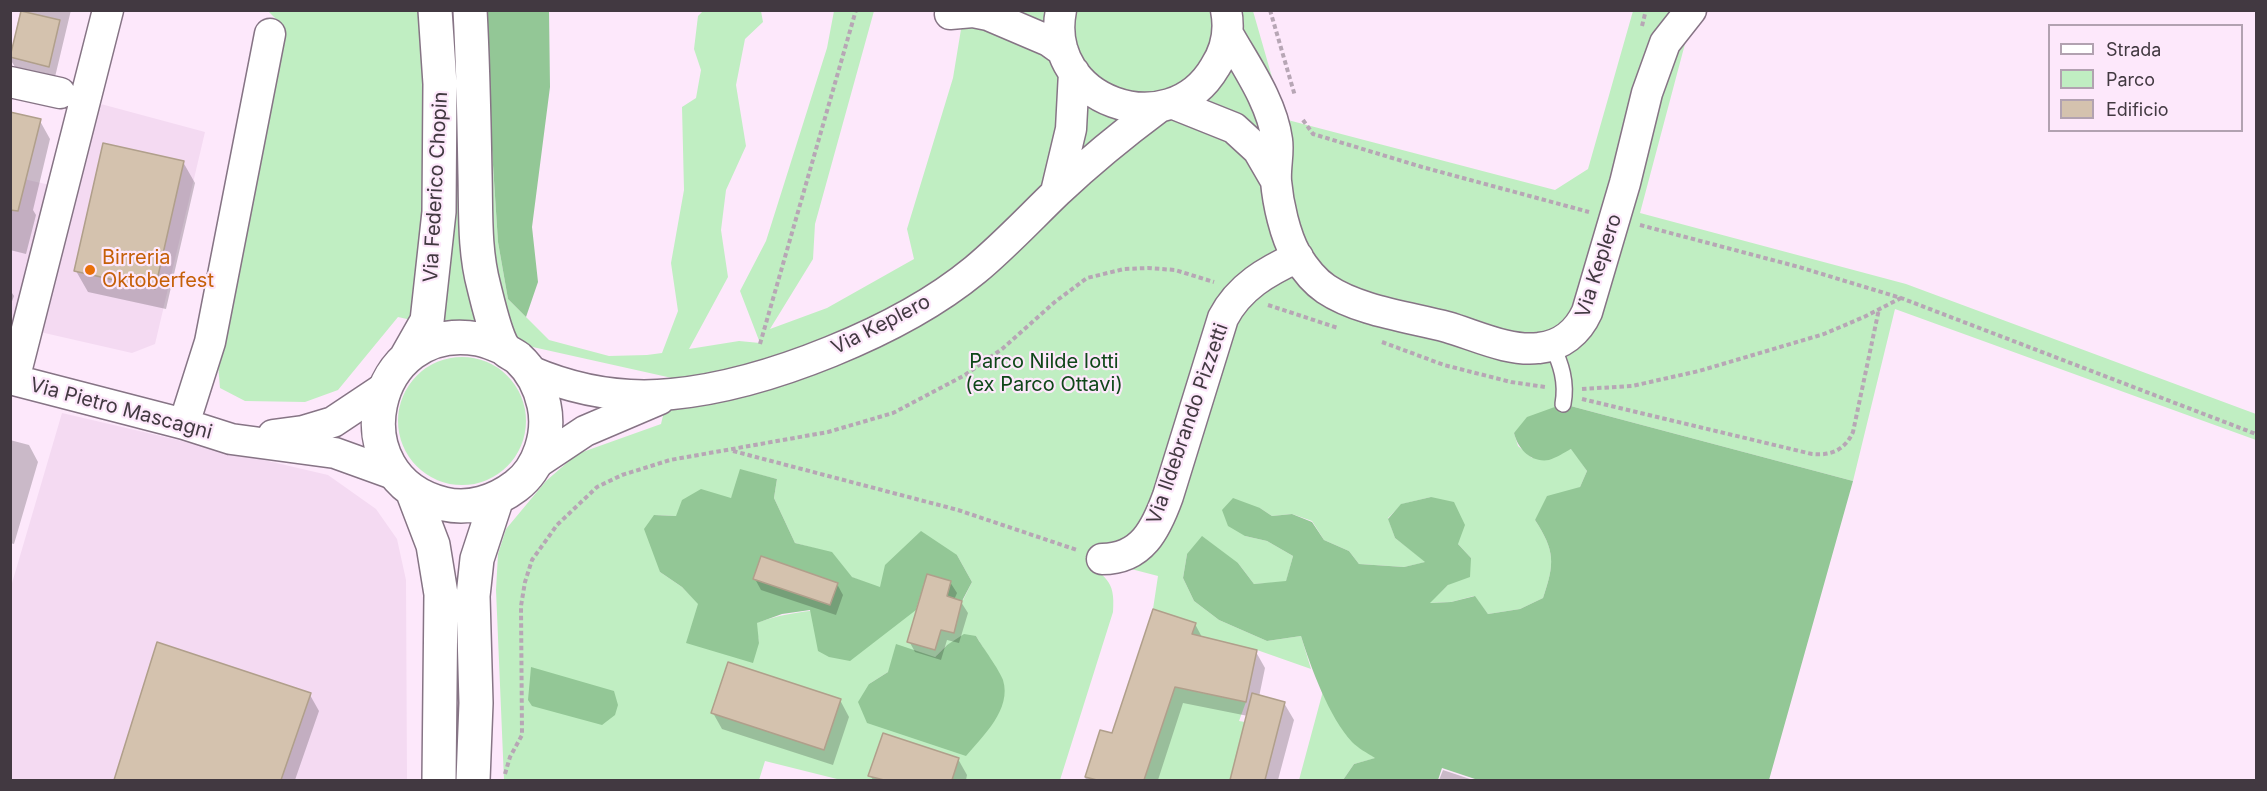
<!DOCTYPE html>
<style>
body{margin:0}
#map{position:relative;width:2267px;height:791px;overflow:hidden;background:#fde8fb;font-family:Inter,sans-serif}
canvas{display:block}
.frame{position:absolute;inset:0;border:12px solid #423941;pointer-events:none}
.legend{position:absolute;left:2048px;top:24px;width:195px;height:108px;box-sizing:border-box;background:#fde8fb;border:2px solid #b2a2b1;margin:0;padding:8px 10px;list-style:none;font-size:18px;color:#423941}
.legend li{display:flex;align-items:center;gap:12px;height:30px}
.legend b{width:30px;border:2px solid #b2a2b1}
</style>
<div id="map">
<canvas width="2267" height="791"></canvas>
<div class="frame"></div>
<ul class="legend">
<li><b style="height:8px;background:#fff"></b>Strada</li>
<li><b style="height:16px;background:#c0eec2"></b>Parco</li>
<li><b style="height:16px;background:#d4c2ae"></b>Edificio</li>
</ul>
</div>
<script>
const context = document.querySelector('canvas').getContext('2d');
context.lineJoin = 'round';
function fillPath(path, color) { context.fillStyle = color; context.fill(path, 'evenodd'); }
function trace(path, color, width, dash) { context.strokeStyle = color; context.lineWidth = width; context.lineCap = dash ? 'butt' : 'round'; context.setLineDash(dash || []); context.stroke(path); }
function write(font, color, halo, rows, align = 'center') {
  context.font = font + ' Inter,sans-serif'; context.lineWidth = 4.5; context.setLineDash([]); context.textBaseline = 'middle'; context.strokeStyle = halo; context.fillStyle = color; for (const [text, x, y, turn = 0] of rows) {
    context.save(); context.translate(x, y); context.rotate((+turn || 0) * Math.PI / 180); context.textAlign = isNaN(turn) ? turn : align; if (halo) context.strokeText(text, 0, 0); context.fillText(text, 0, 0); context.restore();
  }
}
const built = new Path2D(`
 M 86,100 L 205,132 L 155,344 L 132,353 L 27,329 L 11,358 L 11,176 L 63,188 Z
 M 62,413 L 328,475 L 376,509 L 397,539 L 406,580 L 407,780 L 11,780 L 10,590 Z`);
const green = new Path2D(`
 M 1694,10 L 1640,213 L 1906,284 L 2256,414 L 2256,440 L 1895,309 L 1853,481 L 1563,404 L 1514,433 L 1518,446 L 1532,458 L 1572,449 L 1587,471 L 1580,487 L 1535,520 C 1555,551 1555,563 1543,598 L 1520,609 L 1488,614 L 1474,596 L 1451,602 L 1429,603 L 1448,585 L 1471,558 L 1458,544 L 1431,497 L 1402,504 L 1388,518 L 1395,538 L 1426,562 L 1404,567 L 1359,564 L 1349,551 L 1324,540 L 1312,521 L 1292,514 L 1272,516 L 1260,508 L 1245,536 L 1267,541 L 1293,556 L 1286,582 L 1254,584 L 1238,563 L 1187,554 L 1183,578 L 1194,601 L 1219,620 L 1267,641 L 1301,636 L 1311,669 L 1257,650 L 1197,636 L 1183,689 L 1246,702 L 1239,721 L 1245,722 L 1230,780 L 1144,780 L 1196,623 L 1153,609 L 1158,576 L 1085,557 C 1103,580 1116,577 1113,612 L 1060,780 L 841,780 L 765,761 L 759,780 L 504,780 L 496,590 L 498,554 L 506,529 L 546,481 L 577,454 L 661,424 L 672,378 L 398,317 L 338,390 L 305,402 L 245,401 L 220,388 L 217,352 L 273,81 L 282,25 L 268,11 L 483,11 L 498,242 L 508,299 L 549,340 L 609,356 L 647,355 L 662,353 L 678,311 L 671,263 L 684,190 L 682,107 L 696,98 L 701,70 L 694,49 L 698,16 L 703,11 L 761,11 L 763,22 L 745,39 L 736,85 L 746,146 L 726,190 L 721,230 L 728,277 L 689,349 L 739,341 L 760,343 L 740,291 L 766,241 L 827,48 L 834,11 L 874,11 L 815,224 L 813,259 L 770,329 L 827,308 L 914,259 L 907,229 L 953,78 L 964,11 L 1253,11 L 1284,119 L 1555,190 L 1588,169 L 1633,11 ZM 741,470 L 777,479 L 774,498 L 795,543 L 832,553 L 851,577 L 880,588 L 957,555 L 972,582 L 963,600 L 951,581 L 927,574 L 916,610 C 860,610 810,604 756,623 L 759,643 L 699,604 L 682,587 L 660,572 L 654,515 L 676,516 L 731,499 ZM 976,636 L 990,659 L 869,684 L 888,672 L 935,657 L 947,645 Z
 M398 421a64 64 0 1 1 128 0a64 64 0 1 1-128 0Z
 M 1323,691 C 1338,725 1345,738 1376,758 L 1354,764 L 1343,780 L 1299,780 Z`);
const forest = new Path2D(`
 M 483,11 L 549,11 L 550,87 L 532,227 L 538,282 L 526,317 L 508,299 L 498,242 Z
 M 1563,404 L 1853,481 L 1769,780 L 1478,780 L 1442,768 L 1438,780 L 1343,780 L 1354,764 L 1375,758 C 1367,753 1358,748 1352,742 C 1329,717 1311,668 1301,636 L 1267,641 L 1219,620 L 1194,601 L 1183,578 L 1187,554 L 1202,536 L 1238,563 L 1254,584 L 1286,581 L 1293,556 L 1267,541 L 1245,536 L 1228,526 L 1222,510 L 1233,498 L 1260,508 L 1272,516 L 1292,514 L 1312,522 L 1324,540 L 1349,551 L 1359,564 L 1404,567 L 1425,562 L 1395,538 L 1388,519 L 1401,504 L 1431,497 L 1454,502 L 1465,525 L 1458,544 L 1471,558 L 1470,577 L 1448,585 L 1430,603 L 1451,602 L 1475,596 L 1488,614 L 1520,609 L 1543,598 C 1555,563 1555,551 1535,520 L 1547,496 L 1580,487 L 1587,471 L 1571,449 C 1565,452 1556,458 1549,460 C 1531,463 1518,449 1514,433 L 1527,417 Z
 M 740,469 L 777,479 L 774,498 L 795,543 L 832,552 L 852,577 L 880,587 L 885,565 L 921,531 L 957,555 L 972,582 L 962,601 L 947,596 L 951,581 L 927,574 L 916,610 L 850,661 L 829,657 L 818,651 L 810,610 L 782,614 L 757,623 L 759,643 L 753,663 L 686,643 L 698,604 L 682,587 L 660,572 L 644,529 L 654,515 L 676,516 L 682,500 L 701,489 L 731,498 Z
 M 964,634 L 976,636 C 983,648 999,669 1003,680 C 1012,709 983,736 966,756 L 867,723 L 858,702 L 869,684 L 888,672 L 896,644 L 935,657 L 947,645 Z
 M 531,667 L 614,691 L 618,705 L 615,715 L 602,725 L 532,706 L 528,700 Z`);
const shadow = new Path2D(`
 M 23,10 L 71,10 L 55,77 L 15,67 L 10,59 L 19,17 L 21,17 Z
 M 10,114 L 40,121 L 50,139 L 33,210 L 36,215 L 26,254 L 10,250 Z
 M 183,162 L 195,183 L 166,309 L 88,292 L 76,271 Z
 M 10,290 L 14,296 L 10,307 Z
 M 10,440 L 29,445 L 38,462 L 14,544 L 10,543 Z
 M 755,579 L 837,584 L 843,595 L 836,615 L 761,590 Z
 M 950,582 L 957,593 L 954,600 L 961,602 L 968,613 L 959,643 L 947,640 L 941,660 L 915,652 L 909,641 Z
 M 1195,624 L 1203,639 L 1256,652 L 1265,668 L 1259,697 L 1284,703 L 1294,720 L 1278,780 L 1232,780 L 1248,716 L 1183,703 L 1158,780 L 1085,780 L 1101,732 L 1113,735 Z
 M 158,644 L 310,695 L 319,711 L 295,780 L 116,780 Z
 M 840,700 L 849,717 L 833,765 L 722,729 L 713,713 Z
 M 958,759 L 967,775 L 966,780 L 873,780 L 870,775 Z
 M 1443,770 L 1473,780 L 1439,780 Z`);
const building = new Path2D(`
 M 21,11 L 60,20 L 49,67 L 10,57 Z
 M 10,112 L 41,119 L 18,211 L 10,210 Z
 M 103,143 L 184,161 L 155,289 L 74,271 Z
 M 761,556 L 838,583 L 830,605 L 753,579 Z
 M 927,574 L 951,581 L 947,596 L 962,601 L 954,633 L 941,630 L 935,650 L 907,642 Z
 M 1153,609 L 1196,623 L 1192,634 L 1257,650 L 1246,702 L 1175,687 L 1144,780 L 1097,780 L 1085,777 L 1100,730 L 1112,733 Z
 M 157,642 L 311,693 L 281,780 L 114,780 Z
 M 728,662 L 841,699 L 824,750 L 711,713 Z
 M 1252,693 L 1285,702 L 1265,780 L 1230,780 Z
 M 883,733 L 959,758 L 952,780 L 884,780 L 868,776 Z`);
const path = new Path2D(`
 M 1270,10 L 1295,96
 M 1642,26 L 1646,10
 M 1303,120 L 1313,134 L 1422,167 L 1589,212
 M 1640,225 L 1799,267 L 1901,298 L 2256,434
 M 1268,305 L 1338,328
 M 1382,342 L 1444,365 L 1511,382 L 1545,387
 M 760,344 L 856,10
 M 1582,389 L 1632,386 L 1699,371 L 1824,334 L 1864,317 L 1901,298
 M 1582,399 L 1812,454 C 1831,456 1845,450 1853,432 L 1879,309
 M 733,451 L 958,510 L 1077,550
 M 505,774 L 510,757 L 522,735 L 521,606 L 525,582 L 532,560 L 557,525 L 597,487 L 622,475 L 670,460 L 828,432 L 893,413 L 965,375 L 1002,349 L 1056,301 L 1087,278 L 1124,269 L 1148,268 L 1175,270 L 1214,282`);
const lane = new Path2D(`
 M 1552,345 C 1561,364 1567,382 1563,404`);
const street = new Path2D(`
 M 1061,10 C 1043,101 1169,146 1215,67 C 1226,50 1230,30 1226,10
 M 950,14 L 973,12 L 988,15 L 1049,41 L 1063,51
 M 1228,34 C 1246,66 1272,102 1277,140 C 1279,153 1275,167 1276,181 C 1278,204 1285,235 1296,255 C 1304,268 1314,281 1326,289 C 1359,311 1409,317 1447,327 C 1475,335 1509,352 1539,348 C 1561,346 1578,332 1587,312 L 1625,183 L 1647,93 L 1665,43 L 1691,10
 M 10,82 L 60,93
 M 1174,104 L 1234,128 L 1258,150 L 1276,181
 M 1056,192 L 1071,129 L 1074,72
 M 530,371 C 574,390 623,399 672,394 C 766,385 901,331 975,270 C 1004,246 1030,218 1057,192 C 1089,162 1123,134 1158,108
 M 10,379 L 184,424 L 231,439 L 335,453 L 396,475
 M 14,380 L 108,10
 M 184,424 L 210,342 L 270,34
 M 273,435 L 303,431 L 333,422 L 384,388
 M 534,465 L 585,431 L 660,399
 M 1102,559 C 1142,559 1156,529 1168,496 L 1223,318 C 1239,287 1267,271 1298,257`);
const primary = new Path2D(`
 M 470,10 C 473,65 474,119 475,174 C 476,212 474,250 484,287 C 488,303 495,334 503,347 C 506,352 513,354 518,358 C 531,370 540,387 544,405 C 550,433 540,468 516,486 C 495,502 469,510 444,504 C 337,478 370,320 478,339 C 487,340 495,345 504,348
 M 406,358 L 427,321 L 439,212 L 440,84 L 435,10
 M 412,490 L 433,545 L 441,594 L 439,780
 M 473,780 L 476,703 L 473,596 L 477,559 L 497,498`);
const markers = [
 [90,270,6,"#e8710a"]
];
const streetNames = [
 ["Via Federico Chopin",436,187,-87],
 ["Via Keplero",1599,266,-72],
 ["Via Keplero",881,325,-27],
 ["Via Pietro Mascagni",121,409,15],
 ["Via Ildebrando Pizzetti",1188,424,-71]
];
const foodNames = [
 ["Birreria",102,258],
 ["Oktoberfest",102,281]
];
const parkNames = [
 ["Parco Nilde Iotti",1044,362],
 ["(ex Parco Ottavi)",1044,385]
];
fillPath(built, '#f4daf2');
fillPath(green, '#c0eec2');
fillPath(forest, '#93c796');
fillPath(shadow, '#0003');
fillPath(building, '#d4c2ae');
trace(building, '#b09f8b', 1.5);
trace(lane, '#867485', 18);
trace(street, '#867485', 33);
trace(primary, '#867485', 36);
trace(path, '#b7a6b5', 4, [4.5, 3]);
trace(lane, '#fff', 15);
trace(street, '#fff', 30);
trace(primary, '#fff', 33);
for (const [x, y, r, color] of markers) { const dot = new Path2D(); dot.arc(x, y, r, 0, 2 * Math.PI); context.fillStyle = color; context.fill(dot); trace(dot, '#fde8fb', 2); }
write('20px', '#423941', '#fde8fb', streetNames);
write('20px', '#c56008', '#fde8fb', foodNames, 'left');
write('20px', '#0f4719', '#fde8fb', parkNames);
</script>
